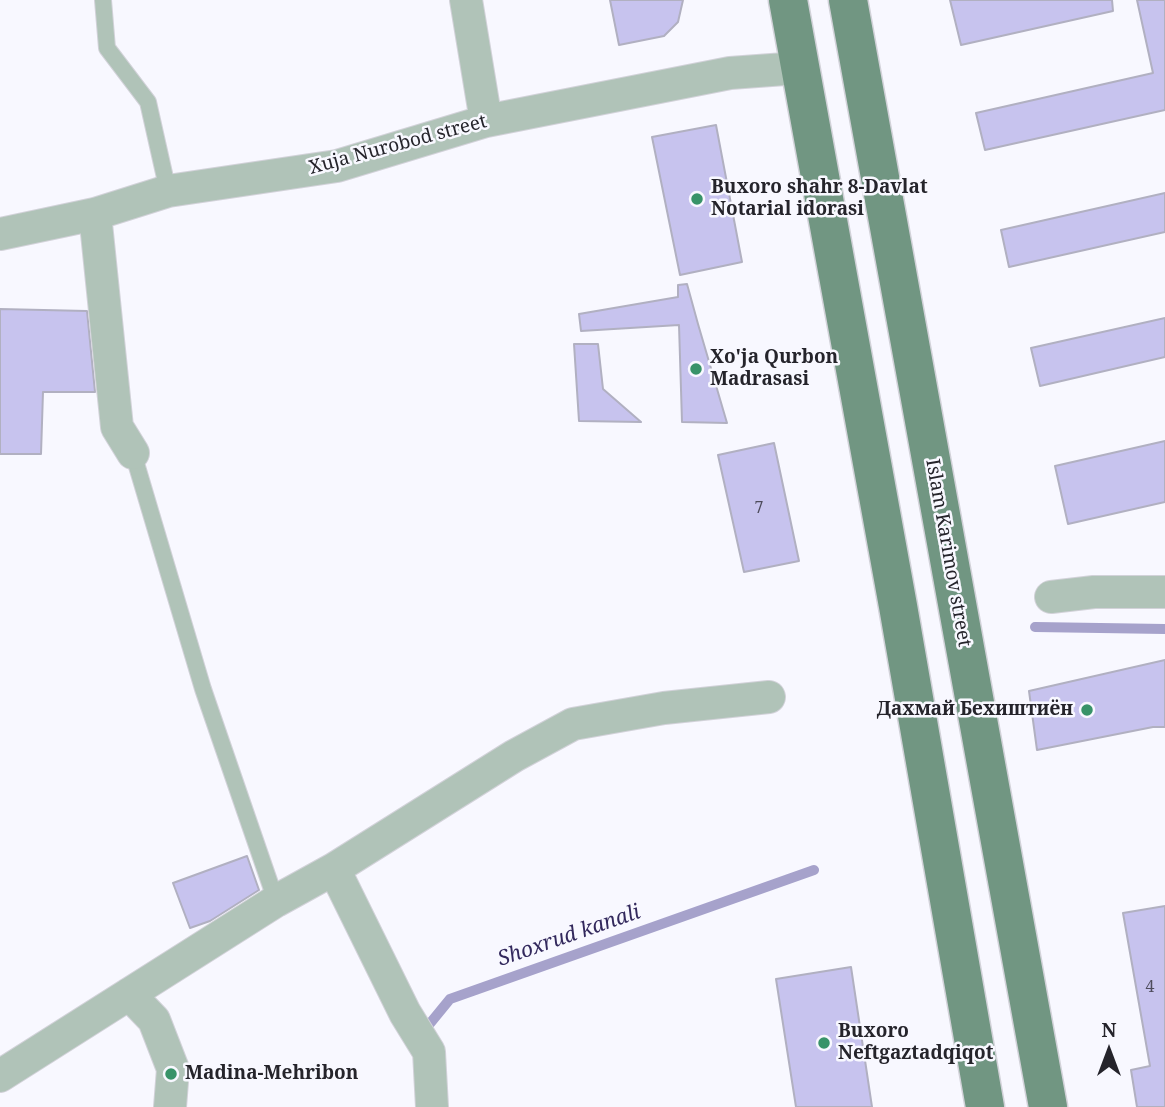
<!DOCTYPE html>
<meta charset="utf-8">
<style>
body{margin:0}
#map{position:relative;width:1165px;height:1107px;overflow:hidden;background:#f8f8ff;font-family:"Noto Serif",serif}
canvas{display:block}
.north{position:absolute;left:1074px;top:1016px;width:70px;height:70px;-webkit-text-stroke:5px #f8f8ff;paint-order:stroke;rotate:0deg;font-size:19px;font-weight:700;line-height:28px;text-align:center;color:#25242b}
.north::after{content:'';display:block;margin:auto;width:24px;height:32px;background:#25242b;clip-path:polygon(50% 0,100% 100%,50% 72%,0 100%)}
</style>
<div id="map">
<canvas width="1165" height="1107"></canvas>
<div class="north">N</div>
</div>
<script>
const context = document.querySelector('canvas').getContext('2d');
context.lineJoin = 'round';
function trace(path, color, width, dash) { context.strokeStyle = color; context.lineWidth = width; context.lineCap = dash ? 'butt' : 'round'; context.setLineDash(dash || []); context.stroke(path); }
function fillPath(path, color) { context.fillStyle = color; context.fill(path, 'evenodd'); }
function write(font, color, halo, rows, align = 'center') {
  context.font = font + ' "Noto Serif",serif'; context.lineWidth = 5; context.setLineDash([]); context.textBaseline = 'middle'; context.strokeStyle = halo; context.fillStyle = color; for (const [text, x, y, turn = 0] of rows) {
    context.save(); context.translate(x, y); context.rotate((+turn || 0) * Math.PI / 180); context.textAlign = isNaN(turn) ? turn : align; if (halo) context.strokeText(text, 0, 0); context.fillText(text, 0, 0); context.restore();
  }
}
const stream = new Path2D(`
 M 1035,627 L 1165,629
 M 423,1032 L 450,999 L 814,870`);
const building = new Path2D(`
 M 610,0 L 683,0 L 678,22 L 664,36 L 619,45 Z
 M 950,0 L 1112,0 L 1113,11 L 961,45 Z
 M 1137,0 L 1165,0 L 1165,110 L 985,150 L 976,113 L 1153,73 Z
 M 716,125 L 742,262 L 680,275 L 652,137 Z
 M 1165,193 L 1165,232 L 1009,267 L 1001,230 Z
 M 687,284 L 698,324 L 727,423 L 682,422 L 679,325 L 581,331 L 579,314 L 678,297 L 678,285 Z
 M 0,309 L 87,311 L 95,392 L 43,392 L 41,454 L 0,454 Z
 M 1165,318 L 1165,357 L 1040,386 L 1031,348 Z
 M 574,344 L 598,344 L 603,389 L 641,422 L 579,421 Z
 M 1165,441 L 1165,502 L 1068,524 L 1055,466 Z
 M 774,443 L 799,561 L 744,572 L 718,455 Z
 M 1165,660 L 1165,727 L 1153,727 L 1037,750 L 1029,691 Z
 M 247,856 L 259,890 L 210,921 L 190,928 L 173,883 Z
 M 1165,906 L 1165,1107 L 1137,1107 L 1131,1070 L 1150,1066 L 1123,913 Z
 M 851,967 L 872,1107 L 796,1107 L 776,979 Z`);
const lane = new Path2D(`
 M 103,0 L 107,48 L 148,102 L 168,191
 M 133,453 L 203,689 L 276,901`);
const street = new Path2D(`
 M 466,0 L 486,121
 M 95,214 L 117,427 L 133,453
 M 0,234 L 95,214 L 168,191 L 337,166 L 486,121 L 730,73 L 799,68
 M 1051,597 L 1094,592 L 1165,592
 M 334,869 L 405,1013 L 429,1052 L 432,1107
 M 129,994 L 154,1020 L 173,1069 L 170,1107
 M 0,1076 L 276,901 L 334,869 L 514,756 L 573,724 L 664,708 L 769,697`);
const primary = new Path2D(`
 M 788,0 L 898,606 L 985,1107
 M 848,0 L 1048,1107`);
const markers = [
 [697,199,7,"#389369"],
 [696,369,7,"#389369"],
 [1087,710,7,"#389369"],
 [824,1043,7,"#389369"],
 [171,1074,7,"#389369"]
];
const numberNames = [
 ["7",759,508],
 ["4",1150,987]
];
const streetNames = [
 ["Xuja Nurobod street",398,145,-15],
 ["Islam Karimov street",948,553,80]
];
const poiNames = [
 ["Buxoro shahr 8-Davlat",711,188],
 ["Notarial idorasi",711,210],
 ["Xo'ja Qurbon",710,358],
 ["Madrasasi",710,380],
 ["Дахмай Бехиштиён",1073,710,"right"],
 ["Buxoro",838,1032],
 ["Neftgaztadqiqot",838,1054],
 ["Madina-Mehribon",185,1074]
];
const waterNames = [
 ["Shoxrud kanali",569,936,-19]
];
trace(stream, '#a6a2cb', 10);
fillPath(building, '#c7c3ee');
trace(building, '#b1b0c1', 2);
trace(lane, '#d2d2d9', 18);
trace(street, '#d2d2d9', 34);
trace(primary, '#d2d2d9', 41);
trace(lane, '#b0c3b8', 16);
trace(street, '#b0c3b8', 32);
trace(primary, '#719682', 38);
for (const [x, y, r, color] of markers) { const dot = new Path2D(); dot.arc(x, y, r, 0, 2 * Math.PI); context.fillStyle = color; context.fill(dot); trace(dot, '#f8f8ff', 2.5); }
write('16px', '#4e4c5c', null, numberNames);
write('19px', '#25242b', '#f8f8ff', streetNames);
write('bold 19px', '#25242b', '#f8f8ff', poiNames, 'left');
write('italic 21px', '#33295d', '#f8f8ff', waterNames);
</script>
